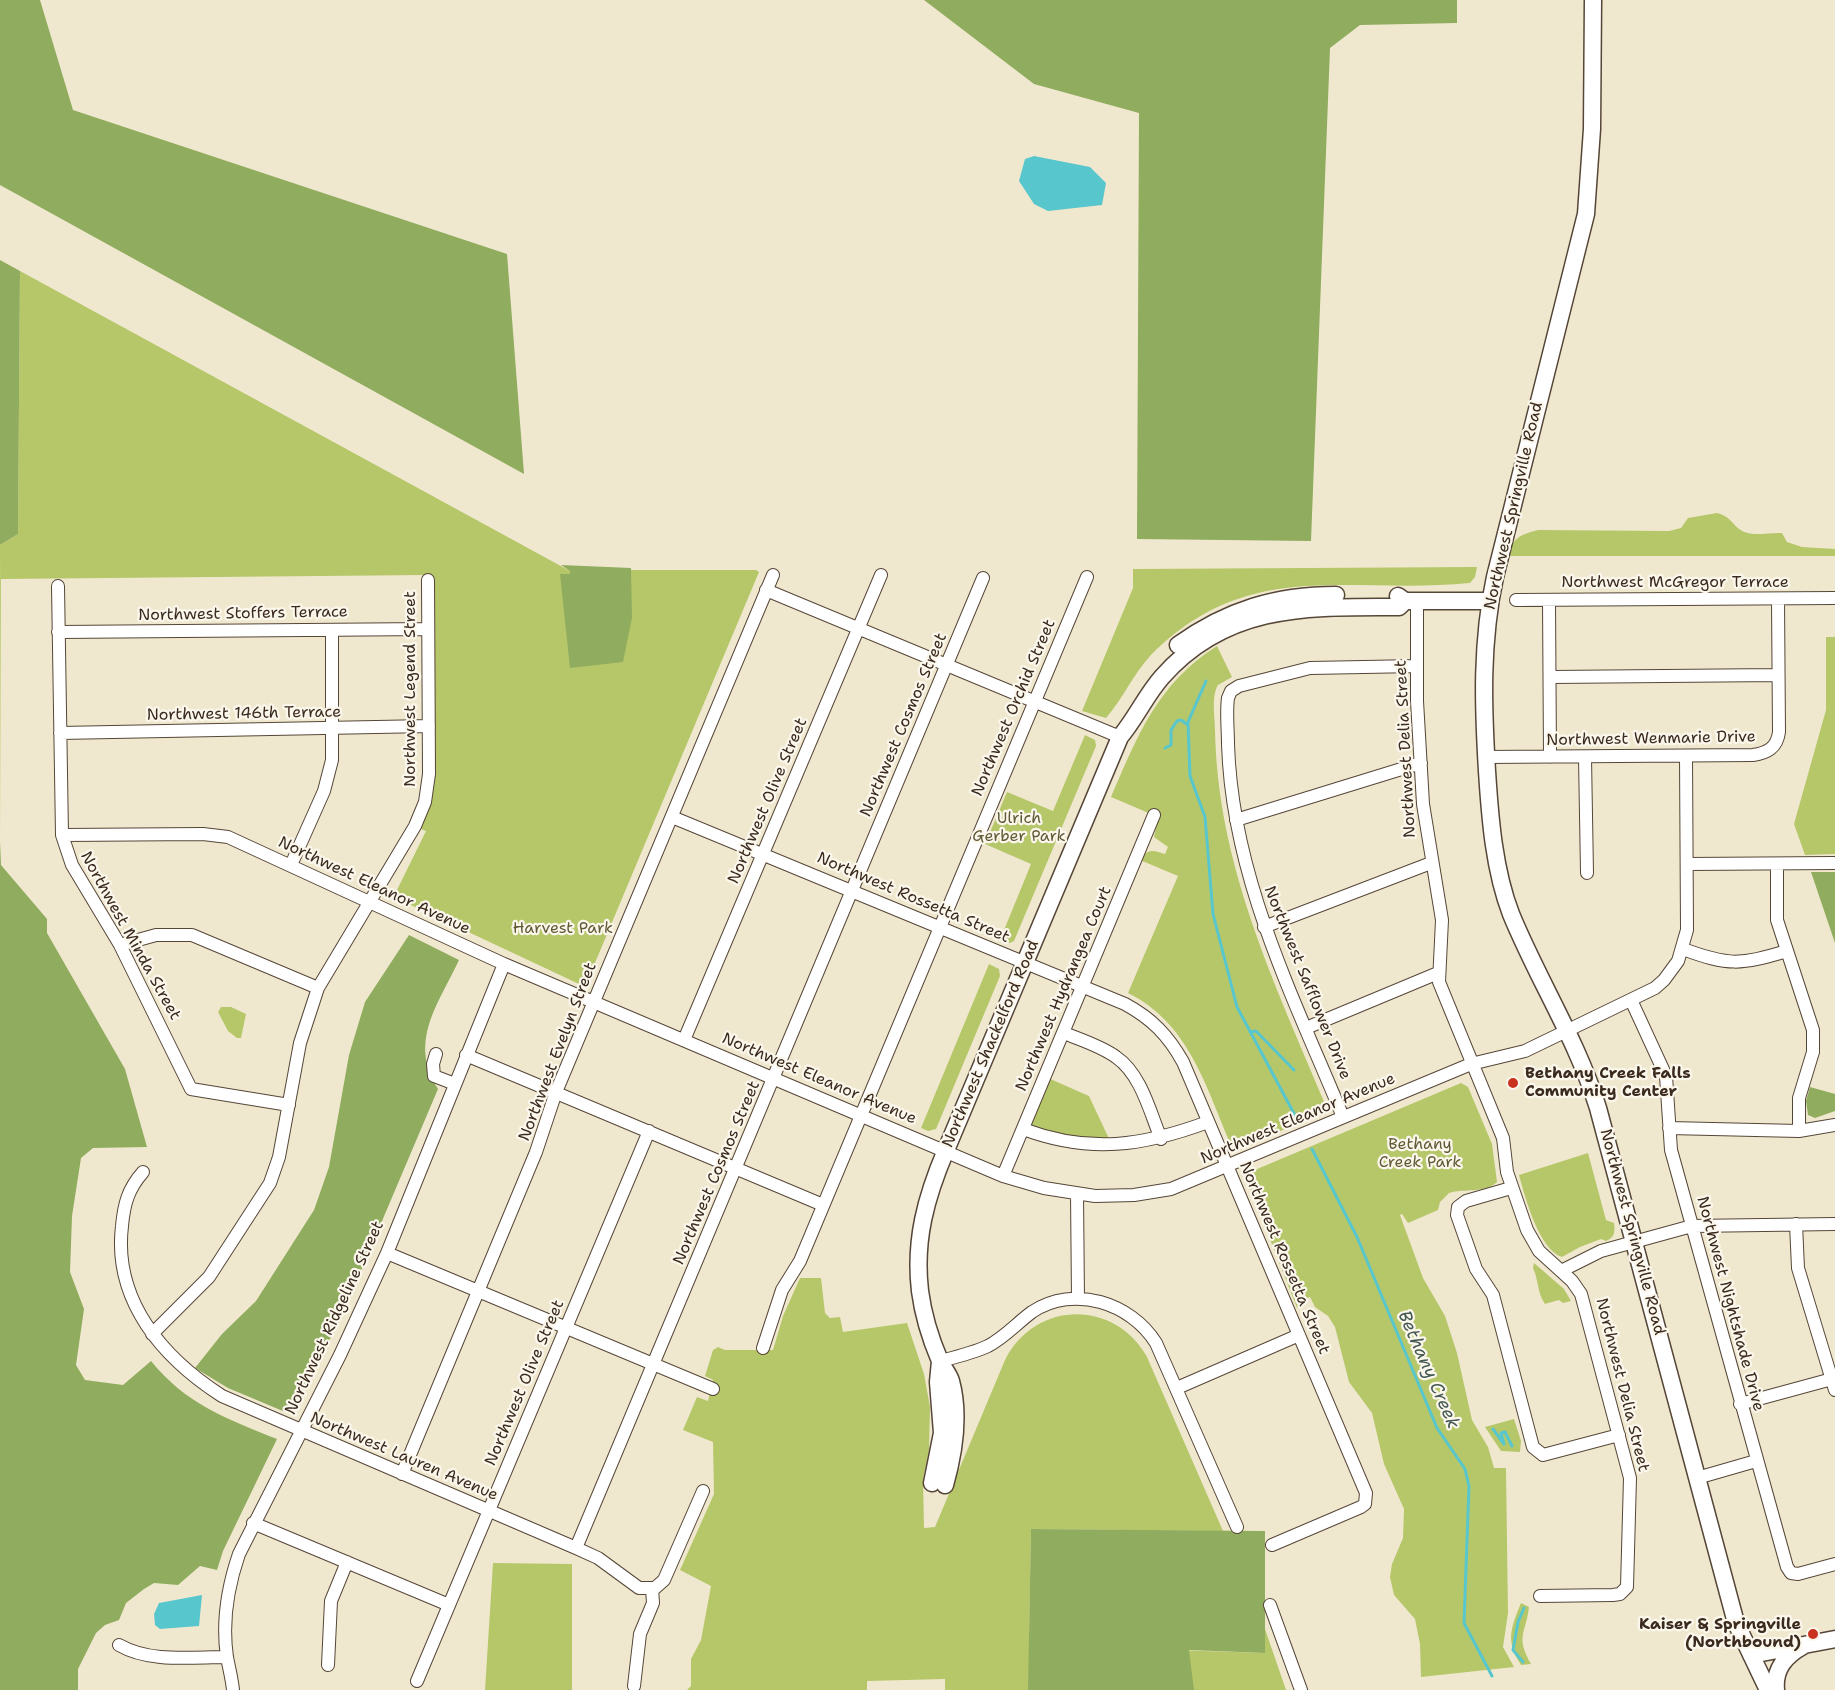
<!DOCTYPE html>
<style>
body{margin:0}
canvas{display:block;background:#f0e8ce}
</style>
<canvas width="1835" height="1690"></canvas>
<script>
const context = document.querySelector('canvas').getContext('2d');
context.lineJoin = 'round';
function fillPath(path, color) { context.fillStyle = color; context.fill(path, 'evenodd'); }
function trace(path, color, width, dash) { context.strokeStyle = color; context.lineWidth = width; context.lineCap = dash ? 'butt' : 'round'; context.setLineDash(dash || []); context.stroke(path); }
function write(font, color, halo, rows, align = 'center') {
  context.font = font + ' "Shantell Sans",sans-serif'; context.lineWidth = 4.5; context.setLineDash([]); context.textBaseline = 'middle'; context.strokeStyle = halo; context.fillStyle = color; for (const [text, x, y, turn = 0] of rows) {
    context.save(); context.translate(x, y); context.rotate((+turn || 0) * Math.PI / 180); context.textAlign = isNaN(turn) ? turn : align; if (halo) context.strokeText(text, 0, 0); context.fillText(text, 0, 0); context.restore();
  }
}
const green = new Path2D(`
 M 20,271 L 570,571 L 630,573 L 630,570 L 756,570 L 759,572 L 587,982 L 579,984 L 396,898 L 396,892 L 426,831 L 414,826 L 423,804 L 427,575 L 1,579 L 1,843 L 0,545 L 18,534 Z
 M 1717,513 C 1729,516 1730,521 1739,529 C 1751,538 1768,532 1782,533 L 1787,542 L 1802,547 L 1835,549 L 1835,556 L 1507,556 C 1513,538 1519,535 1538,530 L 1669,531 L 1681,528 L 1688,518 Z
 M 1477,567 L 1475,577 L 1470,583 C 1349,595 1249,556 1151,655 C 1133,674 1123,699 1106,718 L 1082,711 L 1133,588 L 1133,569 Z
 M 1826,637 L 1835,637 L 1835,854 L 1805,855 L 1794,824 L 1826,710 Z
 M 1217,646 L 1232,677 L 1218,685 C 1211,697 1215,716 1215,729 C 1217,865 1275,984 1326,1106 L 1323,1113 L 1238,1149 L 1231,1145 C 1206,1087 1189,1023 1128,993 L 1178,876 L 1140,860 C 1147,848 1154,850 1165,854 L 1168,847 L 1154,837 L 1158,817 L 1111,797 C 1138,735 1157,684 1217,646 Z
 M 1085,735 L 1095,740 L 1096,746 L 1014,941 L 1010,943 L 1000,940 L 1031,864 L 985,844 L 1007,792 L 1053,811 Z
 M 989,964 L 999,969 L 1000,976 L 936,1129 L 928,1131 L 921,1128 Z
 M 221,1007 L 231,1007 L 246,1014 L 241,1038 L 237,1038 L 228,1031 L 218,1012 Z
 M 1048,1078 L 1089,1096 L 1111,1143 L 1091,1143 L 1030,1126 Z
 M 1461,1083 L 1468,1087 L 1492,1144 L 1497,1182 C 1485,1194 1464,1188 1449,1193 L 1440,1202 L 1438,1210 L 1408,1223 L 1402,1214 L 1400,1215 L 1423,1278 L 1445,1316 L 1457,1353 L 1472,1420 L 1488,1447 L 1494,1468 L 1506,1468 L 1508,1613 L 1503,1647 L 1514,1667 L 1421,1677 L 1420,1644 L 1415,1619 L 1394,1595 L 1390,1577 L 1392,1564 L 1403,1538 L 1404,1509 L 1384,1464 L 1372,1413 L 1349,1382 L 1335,1327 L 1328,1316 L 1315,1307 L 1310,1297 L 1299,1301 L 1301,1306 L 1297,1308 L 1246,1178 L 1250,1172 Z
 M 1588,1153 L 1606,1220 L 1614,1223 C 1615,1232 1615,1237 1606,1241 L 1601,1239 L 1580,1247 L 1562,1257 C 1539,1250 1525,1197 1519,1175 Z
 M 1534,1263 L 1564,1289 L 1571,1301 L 1563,1303 L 1559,1300 L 1545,1304 C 1537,1293 1539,1281 1533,1268 Z
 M 800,1278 L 821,1278 L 825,1313 L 830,1318 L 840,1317 L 843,1332 L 907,1323 L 924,1374 L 930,1407 L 929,1450 L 923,1479 L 924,1528 L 935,1527 L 1005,1360 C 1035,1300 1115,1299 1147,1357 L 1223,1531 L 1031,1529 L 1029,1645 L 1264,1653 L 1265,1629 L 1286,1690 L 945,1690 L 945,1679 L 867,1681 L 867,1690 L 687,1690 L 691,1686 L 691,1659 L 701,1640 L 711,1586 L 680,1570 L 714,1494 L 713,1442 L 683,1430 L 697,1397 L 708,1401 L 713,1380 L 705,1376 L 713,1350 L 718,1347 L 725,1350 L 773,1350 L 783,1316 Z
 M 1514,1419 L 1521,1441 L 1520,1452 L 1501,1451 L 1485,1427 Z
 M 493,1563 L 572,1564 L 572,1690 L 485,1690 Z
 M 1521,1603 L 1529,1607 C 1526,1634 1515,1636 1531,1664 L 1521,1665 C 1505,1641 1511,1628 1521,1603 Z`);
const forest = new Path2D(`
 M 0,0 L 40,0 L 73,110 L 507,254 L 524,474 L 0,185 Z
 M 924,0 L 1457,0 L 1457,23 L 1360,25 L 1330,48 L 1311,541 L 1137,539 L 1139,113 L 1034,84 Z
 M 0,260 L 20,271 L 18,534 L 0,545 Z
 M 561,565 L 631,568 L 632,618 L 623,662 L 570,668 L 560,574 L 570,574 L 570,571 Z
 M 0,841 L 1,865 L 47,919 L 47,933 L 125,1069 L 147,1147 L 93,1148 L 81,1158 L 72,1216 L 70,1272 L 84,1309 L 76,1365 L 85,1380 L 123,1385 L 151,1361 C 186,1404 225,1418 277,1439 L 223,1551 L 217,1570 L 200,1566 L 178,1585 L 154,1583 L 144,1589 L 126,1603 L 119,1620 L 105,1625 L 96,1633 L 78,1669 L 78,1690 L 0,1690 Z
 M 1811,872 L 1835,872 L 1835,943 Z
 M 409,935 L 459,960 C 438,1005 408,1041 438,1089 L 340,1320 L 290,1414 L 228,1388 L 195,1368 L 222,1334 L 256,1301 L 314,1210 L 329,1167 L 349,1055 L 365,1002 Z
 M 1810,1087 L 1835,1094 L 1835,1111 L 1815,1118 L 1808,1115 L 1806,1101 Z
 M 1031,1529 L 1265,1531 L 1265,1653 L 1189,1650 L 1194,1690 L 1028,1690 Z`);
const water = new Path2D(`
 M 1034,156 L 1090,167 L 1106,183 L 1102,205 L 1048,211 L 1034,204 L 1019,181 L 1025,159 Z
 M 202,1595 L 199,1626 L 160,1629 L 155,1625 L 154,1614 L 159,1603 Z`);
const stream = new Path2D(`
 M 1206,681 L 1188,722 L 1190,776 L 1205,817 L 1213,914 L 1237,1007 L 1298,1121
 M 1165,748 L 1171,745 L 1171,730 L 1177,721 L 1181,720 L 1188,725
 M 1250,1032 L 1256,1031 L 1294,1070
 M 1312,1149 L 1357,1237 L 1437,1428 L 1465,1469 L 1469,1486 L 1464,1623 L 1492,1676
 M 1493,1429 L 1504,1444 L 1501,1433 L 1505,1432 L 1512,1446
 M 1523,1662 L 1513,1650 L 1518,1622 L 1524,1608`);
const street = new Path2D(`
 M 58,586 L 62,835 L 72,865 L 120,945 L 191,1089 L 289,1105
 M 766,590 L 1120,737
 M 1516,600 L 1835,598
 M 1549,600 L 1550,757
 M 1417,601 L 1417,701 L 1423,804 L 1442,920 L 1439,982 L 1503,1138 L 1507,1172 L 1527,1230 L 1539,1251 L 1572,1281 L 1581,1294 L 1630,1478 L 1627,1587 L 1620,1594 L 1613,1595 L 1540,1596
 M 58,632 L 428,629
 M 1551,677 L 1778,675
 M 60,733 L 429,726
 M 1486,757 L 1753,755 C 1767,753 1777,748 1779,732 L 1778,599
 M 1585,757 L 1587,873
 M 672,817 L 1125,1004 C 1151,1018 1168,1035 1183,1062 L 1366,1493 L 1365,1504 L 1361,1507 L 1272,1545
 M 1236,820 L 1421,763
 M 62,835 L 203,834 L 228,837 L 504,964 L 1003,1176 L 1044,1188 L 1095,1196 L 1134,1195 L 1171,1189 L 1471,1064 L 1525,1051 L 1655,988 L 1664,980 L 1678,961 L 1687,930 L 1686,756
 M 1687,864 L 1835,863
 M 291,865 L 324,791 L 332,760 L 332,630
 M 1777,865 L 1777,920 L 1813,1030 L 1813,1052 L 1799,1098 L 1799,1131
 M 1264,927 L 1431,863
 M 120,945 L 156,935 L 192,935 L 318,988
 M 1683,949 C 1729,966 1740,965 1787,951
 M 1631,1000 L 1666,1076 L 1671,1150 L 1787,1567 L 1791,1573 L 1798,1574 L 1835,1564
 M 1306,1028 L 1438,973
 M 1064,1033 C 1081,1040 1101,1046 1116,1057 C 1141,1074 1150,1112 1161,1139
 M 684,1040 L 881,575
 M 436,1054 L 433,1064 L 434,1076 L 455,1084
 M 466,1055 L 823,1205
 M 1343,1117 C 1293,996 1232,877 1228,744 C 1228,729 1226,713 1228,698 L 1231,691 L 1239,686 L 1310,668 L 1417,666
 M 1669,1128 L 1799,1131 L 1835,1125
 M 1023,1129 C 1090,1154 1143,1146 1208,1122
 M 143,1172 C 128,1189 124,1204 122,1226 C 113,1301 163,1358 222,1396 L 576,1548 L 598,1558 L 639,1588 L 655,1588 L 664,1580 L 703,1491
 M 1003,1176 L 1154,815
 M 1511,1188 L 1466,1201 L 1458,1207 L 1457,1215 L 1476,1269 L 1493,1295 L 1533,1447 L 1543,1455 L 1619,1435
 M 1077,1194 L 1078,1299
 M 1796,1224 L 1798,1268 L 1835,1390
 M 387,1253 L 713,1389
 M 1561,1271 L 1601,1251 L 1692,1226 L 1835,1224
 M 152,1334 L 209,1277 L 270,1183 L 279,1157 L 300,1043 L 318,988 L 415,826 L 425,802 L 429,774 L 428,580
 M 763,1348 L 782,1290 L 800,1261 L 1087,577
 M 940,1361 C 956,1357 973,1353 988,1346 C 1005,1337 1017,1323 1032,1312 C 1074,1284 1131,1303 1156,1343 L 1237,1527
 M 1177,1388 L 1299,1335
 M 1740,1404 L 1832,1379
 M 402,1474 L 536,1152 L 556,1092 L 773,575
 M 1697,1478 L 1756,1461
 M 253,1523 L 449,1605
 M 576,1548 L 983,578
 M 1270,1605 L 1301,1690
 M 119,1645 C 150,1663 192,1657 227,1657
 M 328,1665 L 331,1601 L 347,1562
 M 417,1681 L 649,1131
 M 634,1686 L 640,1634 L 653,1603 L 652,1589
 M 233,1690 C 232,1679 229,1668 227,1657 C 222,1623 228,1586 239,1554 L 340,1355 L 387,1253 L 504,964`);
const secondary = new Path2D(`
 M 1593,0 L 1592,129 L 1586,214 L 1495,577 C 1481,642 1483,705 1487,771 C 1490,818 1494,870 1511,914 C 1538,980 1577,1040 1598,1108 L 1736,1623 L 1768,1690
 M 1398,596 L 1405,601 L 1490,601
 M 1178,645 C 1227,610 1276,595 1336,595
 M 932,1483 L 942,1433 L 938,1382 L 940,1361
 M 945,1485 C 954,1453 960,1414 951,1381 C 949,1374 943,1368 940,1361 C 931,1340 923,1314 920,1291 C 914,1240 926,1197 946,1150 L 1120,737 C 1136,718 1146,695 1162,677 C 1227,603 1310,607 1399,607 L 1405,601
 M 1751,1655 L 1835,1639
 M 1776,1690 C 1774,1669 1785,1656 1803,1646`);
const markers = [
 [1513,1083,6,"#c8321e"],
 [1813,1634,6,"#c8321e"]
];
const streetNames = [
 ["Northwest Springville Road",1514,506,-77],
 ["Northwest McGregor Terrace",1675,583],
 ["Northwest Stoffers Terrace",243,614,-1],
 ["Northwest Legend Street",411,689,-90],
 ["Northwest Orchid Street",1014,708,-67],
 ["Northwest 146th Terrace",244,714,-1],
 ["Northwest Cosmos Street",904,725,-67],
 ["Northwest Wenmarie Drive",1651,739,-1],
 ["Northwest Delia Street",1406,749,-93],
 ["Northwest Olive Street",768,801,-67],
 ["Northwest Eleanor Avenue",374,886,25],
 ["Northwest Rossetta Street",913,898,23],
 ["Northwest Minda Street",130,936,61],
 ["Northwest Safflower Drive",1307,983,68],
 ["Northwest Hydrangea Court",1064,989,-67],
 ["Northwest Shackelford Road",991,1044,-67],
 ["Northwest Evelyn Street",558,1052,-69],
 ["Northwest Eleanor Avenue",819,1079,23],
 ["Northwest Eleanor Avenue",1298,1119,-23],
 ["Northwest Cosmos Street",717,1173,-67],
 ["Northwest Springville Road",1632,1232,75],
 ["Northwest Rossetta Street",1284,1258,67],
 ["Northwest Nightshade Drive",1730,1304,75],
 ["Northwest Ridgeline Street",335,1318,-65],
 ["Northwest Olive Street",525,1383,-67],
 ["Northwest Delia Street",1622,1385,76],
 ["Northwest Lauren Avenue",404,1457,23]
];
const parkNames = [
 ["Ulrich",1019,819],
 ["Gerber Park",1019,837],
 ["Harvest Park",563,929],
 ["Bethany",1420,1145],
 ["Creek Park",1420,1163]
];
const poiNames = [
 ["Bethany Creek Falls",1525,1074],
 ["Community Center",1525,1092],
 ["Kaiser & Springville",1801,1625,"right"],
 ["(Northbound)",1801,1643,"right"]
];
const waterNames = [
 ["Bethany Creek",1428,1370,66]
];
fillPath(green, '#b6c76a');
fillPath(forest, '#90ac5e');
fillPath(water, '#58c6cd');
trace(stream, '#58c6cd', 3);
trace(street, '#564638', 14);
trace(secondary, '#564638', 19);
trace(street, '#fff', 12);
trace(secondary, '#fff', 16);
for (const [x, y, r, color] of markers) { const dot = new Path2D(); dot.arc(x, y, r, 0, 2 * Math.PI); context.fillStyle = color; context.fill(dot); trace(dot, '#fbf7ec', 2); }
write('16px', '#3b2a1e', '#fbf7ec', streetNames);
write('16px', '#605935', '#fbf7ec', parkNames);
write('bold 16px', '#3b2a1e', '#fbf7ec', poiNames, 'left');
write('italic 18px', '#445953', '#fbf7ec', waterNames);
</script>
